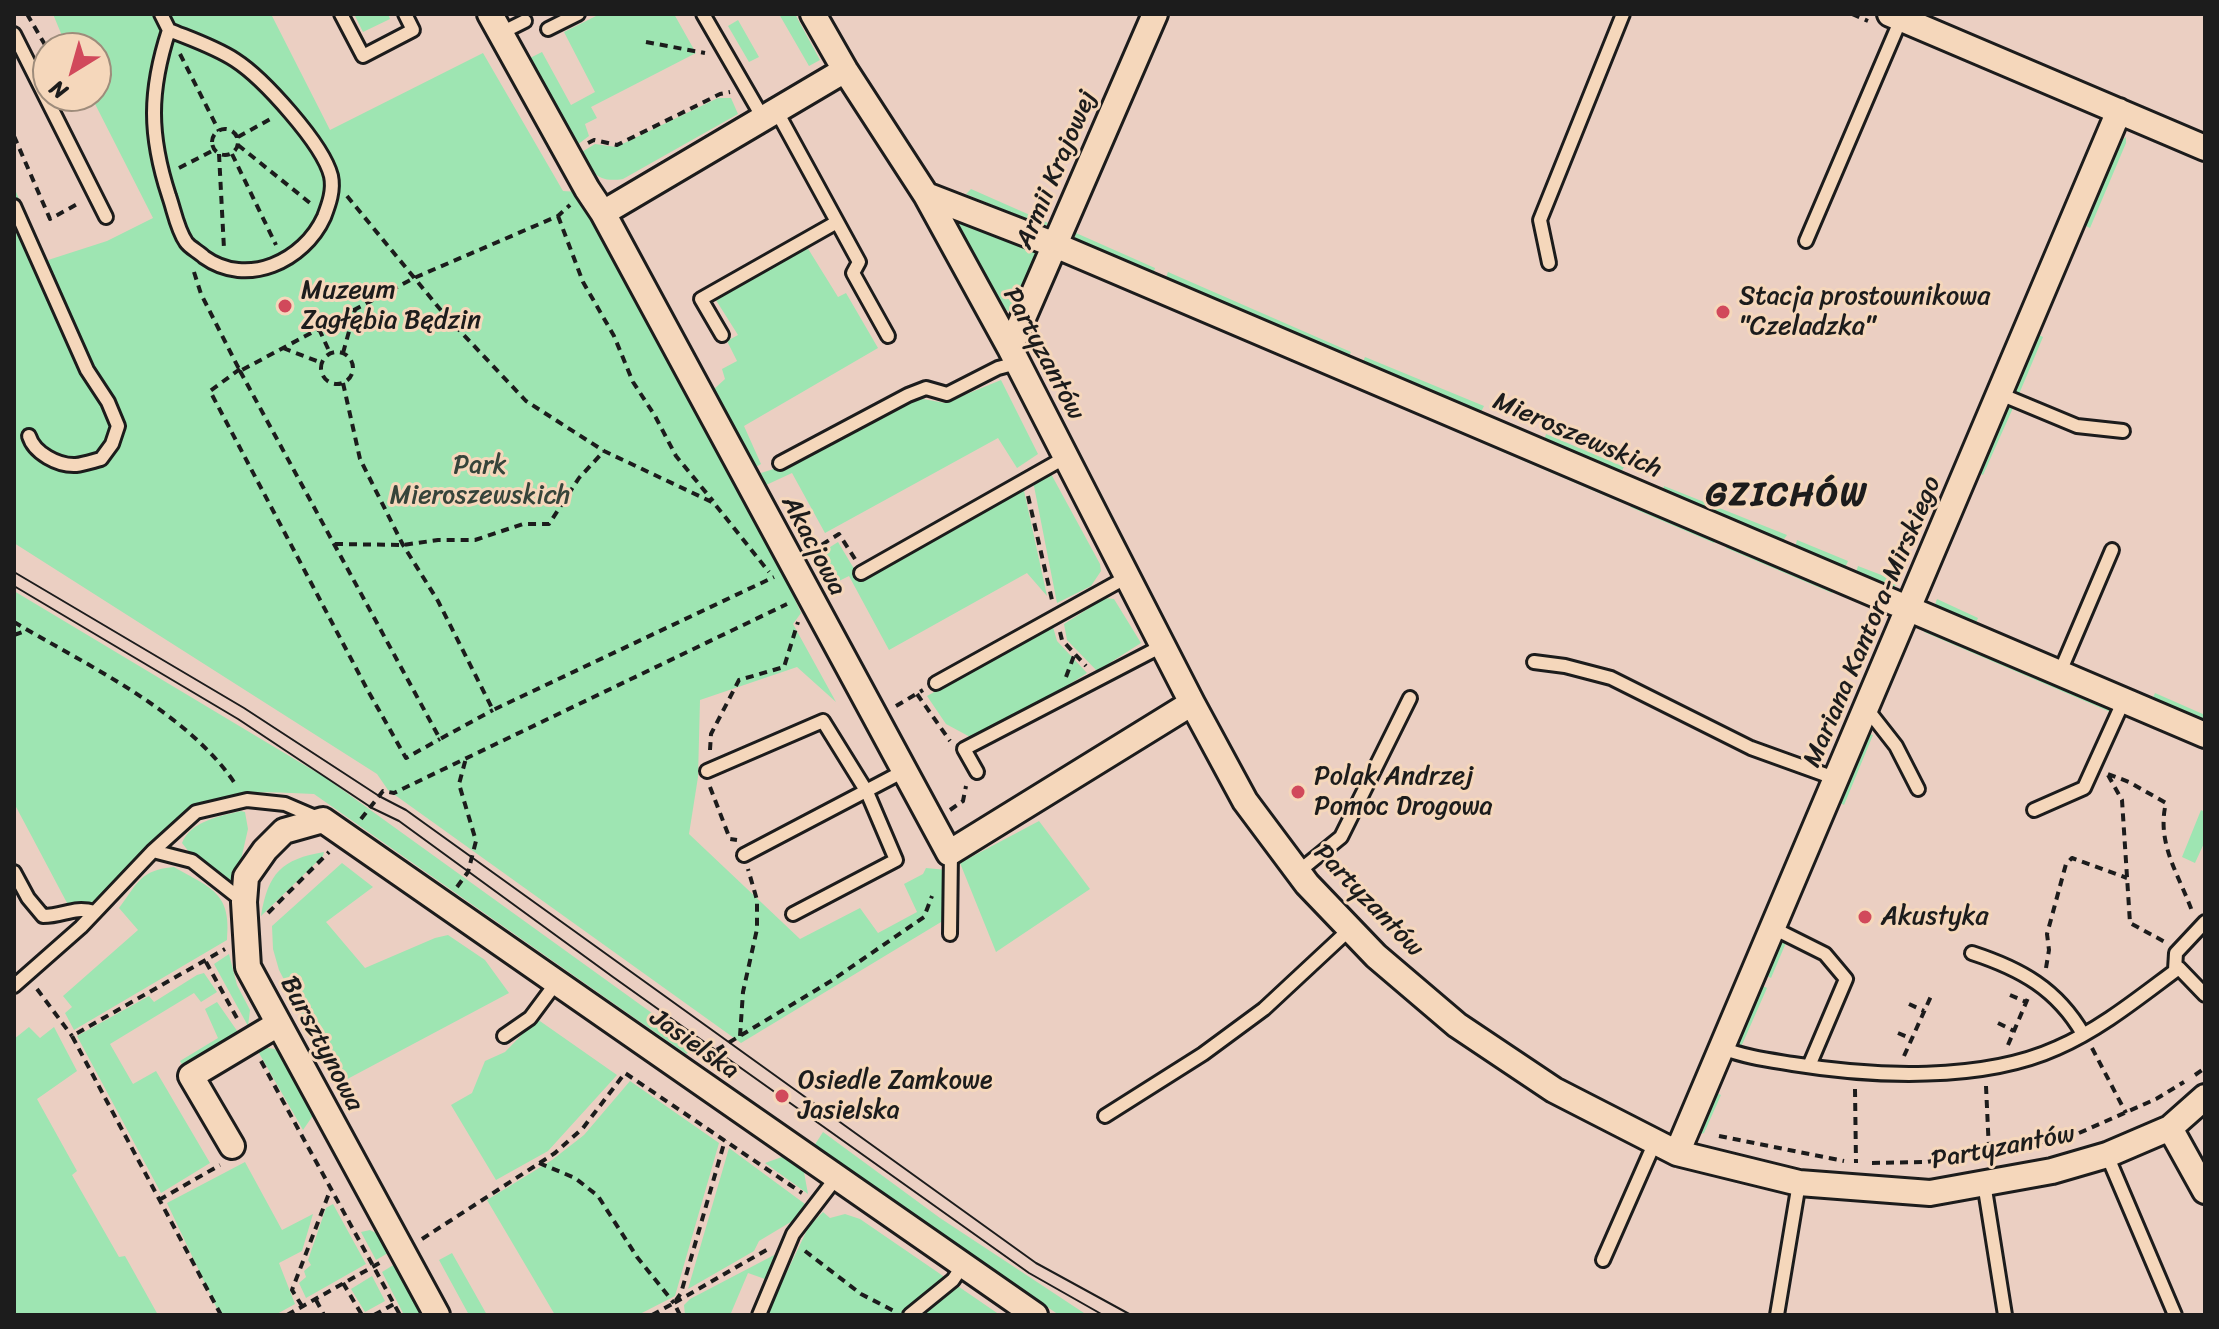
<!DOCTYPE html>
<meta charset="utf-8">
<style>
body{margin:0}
#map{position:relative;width:2219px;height:1329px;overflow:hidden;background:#ebcfc2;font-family:Sriracha,sans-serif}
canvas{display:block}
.frame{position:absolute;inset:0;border:16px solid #1c1c1c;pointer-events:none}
.north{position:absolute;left:32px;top:32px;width:80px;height:80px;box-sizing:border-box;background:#f5d7bb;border:2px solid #9e8c7b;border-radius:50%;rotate:217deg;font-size:22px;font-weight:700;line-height:32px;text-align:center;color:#1c1c1c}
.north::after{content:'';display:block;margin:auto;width:28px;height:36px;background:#d1495b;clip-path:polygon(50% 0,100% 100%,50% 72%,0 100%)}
</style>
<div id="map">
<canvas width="2219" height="1329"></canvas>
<div class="frame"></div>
<div class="north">N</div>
</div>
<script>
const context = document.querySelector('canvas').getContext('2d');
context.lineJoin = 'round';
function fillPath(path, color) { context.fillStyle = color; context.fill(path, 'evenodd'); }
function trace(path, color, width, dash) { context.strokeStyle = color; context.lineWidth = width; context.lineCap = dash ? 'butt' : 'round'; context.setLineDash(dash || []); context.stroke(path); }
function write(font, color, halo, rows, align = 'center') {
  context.font = font + ' Sriracha,sans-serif'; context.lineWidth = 6; context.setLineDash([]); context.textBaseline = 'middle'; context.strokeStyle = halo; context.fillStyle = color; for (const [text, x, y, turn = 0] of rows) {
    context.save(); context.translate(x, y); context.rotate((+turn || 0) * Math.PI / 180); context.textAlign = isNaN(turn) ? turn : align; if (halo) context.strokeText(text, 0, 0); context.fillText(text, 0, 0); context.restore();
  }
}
const green = new Path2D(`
 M 53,14 L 271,14 L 330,130 L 483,53 L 563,191 L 579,192 L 783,573 L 801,613 L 793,624 L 836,702 L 797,667 L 700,700 L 698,777 L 689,834 L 800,939 L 860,908 L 878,933 L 917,912 L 904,884 L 923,874 L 926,868 L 947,870 L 946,919 L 741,1043 L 388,790 L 377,774 L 14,543 L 14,187 L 45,261 L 107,241 L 153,218 L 91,96 L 96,96 L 96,48 L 67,48 Z
 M 354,14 L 388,14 L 390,19 L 363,32 Z
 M 600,14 L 674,14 L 696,53 L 591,107 L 597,118 L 585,124 L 589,136 L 577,145 L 528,59 L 542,52 L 571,105 L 595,92 L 564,32 Z
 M 779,14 L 795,14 L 820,60 L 809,66 Z
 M 738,20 L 759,57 L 749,62 L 728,26 Z
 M 718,98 L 731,98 L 738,114 L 623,179 C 597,183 593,173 580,153 L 595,144 L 616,147 Z
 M 2126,137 L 2126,143 L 2090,228 L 2084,225 L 2119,142 Z
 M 971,189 L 1048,223 L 1045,227 L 966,194 Z
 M 960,220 L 1034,252 L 1036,255 L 1011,312 L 1006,310 L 956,224 Z
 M 1076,233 L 1155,268 L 1153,275 L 1079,244 L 1074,240 Z
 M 807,247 L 838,297 L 846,293 L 878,348 L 744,426 L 761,464 L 754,468 L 713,390 L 725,379 L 722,369 L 737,361 L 727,341 L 738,335 L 714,297 Z
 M 1168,272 L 1351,352 L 1348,358 L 1165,280 Z
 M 2037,334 L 2043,337 L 2019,394 L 2013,391 Z
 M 1365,357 L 1484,406 L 1480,414 L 1362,364 Z
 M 1001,380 L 1038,454 L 1017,468 L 998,438 L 825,533 L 792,473 L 764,486 L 761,473 L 786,465 L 918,398 L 945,403 Z
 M 2007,405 L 2013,408 L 1983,475 L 1978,473 Z
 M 1546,434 L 1624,467 L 1620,474 L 1544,441 Z
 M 1489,438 L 1621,498 L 1620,502 L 1487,445 Z
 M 1050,472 L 1100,564 L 1101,571 L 1091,586 L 1057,603 L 1033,481 Z
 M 1023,486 L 1047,596 L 1027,573 L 889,650 L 849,576 L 829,586 L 813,558 L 838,542 L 859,577 Z
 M 1664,486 L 1787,535 L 1781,543 L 1662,492 Z
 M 1636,502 L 1717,536 L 1714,543 L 1630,507 Z
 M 1797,540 L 1848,561 L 1845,568 L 1795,548 Z
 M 1729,541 L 1834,587 L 1832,593 L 1726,548 Z
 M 1858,566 L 1897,581 L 1894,589 L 1856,572 Z
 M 14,591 L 326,778 L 699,1047 L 686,1054 L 314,794 C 288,793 260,790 234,795 C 193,803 110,887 75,918 L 14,803 Z
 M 1105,598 L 1114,599 L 1141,643 L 1097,671 L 1067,640 L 1064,624 Z
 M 1937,599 L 1978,618 L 1975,625 L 1934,607 Z
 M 1927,626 L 2119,708 L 2115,714 L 1924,632 Z
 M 1053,627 L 1057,641 L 1087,673 L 1045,700 L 972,738 L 946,724 L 927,696 Z
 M 2155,693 L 2205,715 L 2205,723 L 2152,700 Z
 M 1867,733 L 1873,735 L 1844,805 L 1838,802 Z
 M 2201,810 L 2205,812 L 2205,841 L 2195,863 L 2182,857 Z
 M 241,811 L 245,812 L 248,829 L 235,886 L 189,852 L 182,843 C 191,821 220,816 241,811 Z
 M 1039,821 L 1090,889 L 996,952 L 960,863 Z
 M 324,852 L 323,856 L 261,916 C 268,873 282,859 324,852 Z
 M 342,863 L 373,887 L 326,922 L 365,968 L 435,938 L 448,935 L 485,960 L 509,993 L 338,1084 L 279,970 L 273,949 L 272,926 Z
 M 174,867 C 210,888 232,892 227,940 L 74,1030 L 65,1013 L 72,1007 L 63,996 L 138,930 L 119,908 C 138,883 140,870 174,867 Z
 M 1782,935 L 1788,938 L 1771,978 L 1765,975 Z
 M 229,954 L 237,985 L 250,1010 L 248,1026 L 214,964 Z
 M 204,973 L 217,992 L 201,1002 L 194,993 L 110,1044 L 133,1084 L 156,1071 L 210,1163 L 161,1193 L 77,1036 L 149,996 L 154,1002 L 197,975 Z
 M 1761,985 L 1767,988 L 1741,1047 L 1737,1040 Z
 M 217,1002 L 240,1035 L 187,1073 L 180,1061 L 218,1038 L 205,1009 Z
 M 537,1019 L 617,1075 L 548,1151 L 496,1180 L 451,1105 L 472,1093 L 485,1061 L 505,1052 Z
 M 29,1027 L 40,1038 L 54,1027 L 77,1071 L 37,1099 L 77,1171 L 72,1175 L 119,1257 L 125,1256 L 158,1315 L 14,1315 L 14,1039 Z
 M 255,1046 L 275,1049 L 282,1057 L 314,1114 L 303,1130 Z
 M 630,1081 L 719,1143 L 675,1296 L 638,1315 L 555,1315 L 487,1200 L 552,1160 L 584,1135 Z
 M 1715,1092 L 1721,1095 L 1704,1133 L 1697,1135 Z
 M 823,1132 L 940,1218 L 1087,1315 L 1059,1315 L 814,1146 Z
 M 729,1148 L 805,1204 L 794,1220 L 759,1241 L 754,1251 L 688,1289 Z
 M 782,1157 L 804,1172 L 808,1194 L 765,1163 Z
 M 245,1162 L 282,1230 L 313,1214 L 302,1251 L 279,1263 L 295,1304 L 275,1315 L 220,1315 L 167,1203 Z
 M 333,1204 L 366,1264 L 306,1298 L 299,1283 L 306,1277 L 304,1271 L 311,1265 L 308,1260 L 326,1208 Z
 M 823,1212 L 830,1218 L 845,1214 L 860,1219 L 1000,1315 L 766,1315 L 809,1226 Z
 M 370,1230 L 378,1234 L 388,1253 L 376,1260 L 361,1232 Z
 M 452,1253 L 487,1315 L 469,1315 L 439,1260 Z
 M 778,1253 L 765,1279 L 748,1273 L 731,1313 L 734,1315 L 685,1315 L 684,1305 L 690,1299 Z
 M 395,1264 L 420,1310 L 421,1315 L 404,1315 L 382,1272 Z
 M 372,1276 L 385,1301 L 365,1312 L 351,1289 Z`);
const path = new Path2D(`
 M 27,14 L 48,50
 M 1852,14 L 1868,21
 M 646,42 L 705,53
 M 180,54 L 219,131
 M212 142a13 13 0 1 1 26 0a13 13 0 1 1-26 0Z
 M 14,136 L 50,219 L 81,202
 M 238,137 L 274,117
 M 588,143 L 594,140 L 617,145 L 720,94 L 730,92
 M 238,145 L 310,203
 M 219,154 L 224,249
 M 232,154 L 276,245
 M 179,168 L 214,150
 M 347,196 L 444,314 L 526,401 L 604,451 L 714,503 L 769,572
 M 558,216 L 583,282 L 614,336 L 633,382 L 655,416 L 676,456 L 713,501
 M 194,272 L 201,294 L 240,371 L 414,278 L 558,216 L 570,205
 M 319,329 L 330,353
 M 283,348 L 322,363
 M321 368a16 16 0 1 1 32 0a16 16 0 1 1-32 0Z
 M 343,353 L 355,310
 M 240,369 L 210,391 L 367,689 L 406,758 L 440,739
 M 240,371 L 440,739 L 493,710
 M 343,383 L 360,459 L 403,545 L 438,601 L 493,710 L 774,577
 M 1028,496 L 1052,600
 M 335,544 L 403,545 L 438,540 L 475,540 L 523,524 L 549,524 L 579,478 L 604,451
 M 810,552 L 839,534 L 855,559
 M 14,622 C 88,666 188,712 236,785
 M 1060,632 L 1062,640 L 1086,666
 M 14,635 L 28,630
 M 1066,677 L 1075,653
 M 917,694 L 950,741
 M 896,706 L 923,690
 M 710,750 L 711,734 L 739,680 L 784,667 L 798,622
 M 2108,774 L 2129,782 L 2166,803 C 2156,843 2179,875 2192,911
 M 2108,775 L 2122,800 L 2130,923 L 2165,942
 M 710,787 L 730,839 L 737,840
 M 950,810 L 963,801 L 966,786
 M 361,819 L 383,791 L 394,793 L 787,604
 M 457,887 L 468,872 L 476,841 L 459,784 L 466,758
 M 268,913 L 329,852
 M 206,962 L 239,1022
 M 2046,968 L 2049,950 L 2047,934 L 2066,864 L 2072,858 L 2127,878
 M 37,989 L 72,1036
 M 2010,995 L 2026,1002
 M 1909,1004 L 1924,1011
 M 1998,1023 L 2014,1031
 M 1898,1033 L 1912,1039
 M 740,1036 L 743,992 L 757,929 L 757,900 L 748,869
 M 2008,1045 L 2028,998
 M 2092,1048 L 2126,1113
 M 1904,1056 L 1932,994
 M 705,1057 L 831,981 L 924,917 L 932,896
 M 261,1061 L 400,1315
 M 2195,1075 L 2205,1068
 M 1986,1086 L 1989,1151
 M 1855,1089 L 1856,1163
 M 1719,1136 L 1844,1161
 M 539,1163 L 575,1178 L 598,1196 L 637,1257 L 674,1303
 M 1872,1163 L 1927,1162 L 2070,1137 L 2156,1099 L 2184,1082
 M 159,1200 L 220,1165
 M 422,1239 L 555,1153 L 583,1128 L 625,1073 L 802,1193
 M 805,1251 L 861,1294 L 894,1311
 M 343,1283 L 362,1315
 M 316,1300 L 324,1315
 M 302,1306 L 292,1290 L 331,1188
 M 14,1314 L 14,1315
 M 221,1315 L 72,1036 L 225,949
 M 287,1315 L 383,1261
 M 374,1315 L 394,1304
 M 652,1315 L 674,1303 L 681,1293 L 725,1140
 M 680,1315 L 674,1303 L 768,1249`);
const service = new Path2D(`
 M 161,14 L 169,30 C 191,39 215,47 235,60 C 263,78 323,144 331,176 C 334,190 329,204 324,217 C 304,261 247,288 204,257 C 199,252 189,247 186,242 C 177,229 174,210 169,196 C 149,135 149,91 169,30
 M 341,14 L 363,56 L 413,30 L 405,14
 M 703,14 L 763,118
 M 548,29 L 578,14
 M 501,33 L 525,21
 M 14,34 L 106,217
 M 776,110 L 859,262 L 853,273 L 888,336
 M 14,206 L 87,370 L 108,402 L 118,426 L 112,444 L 101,459 C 93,461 84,464 76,465 C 58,466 34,453 29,436
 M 1806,241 L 1901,19
 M 1549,263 L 1540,220 L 1623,14
 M 722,335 L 701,299 L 837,222
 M 2000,394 L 2077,426 L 2123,431
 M 780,463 L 908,395 L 926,388 L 947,394 L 998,368 L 1017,363
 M 861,573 L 1066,457
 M 1534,662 L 1565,666 L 1611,678 L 1751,748 L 1837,779
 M 2060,672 L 2112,550
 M 936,683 L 1127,577
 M 1867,709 L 1896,746 L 1918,789
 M 707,771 L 823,721 L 867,792 L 896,860 L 793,914
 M 977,772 L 964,749 L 1162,646
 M 2034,810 L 2084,788 L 2124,700
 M 153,851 L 192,861 L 244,902
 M 744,855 L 904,771
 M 14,872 L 28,898 L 43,916 C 65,916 72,906 95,912
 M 1298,872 L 1341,837 L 1410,698
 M 1773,928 L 1825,954 L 1846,979 L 1809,1066
 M 950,934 L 951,852
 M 1972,953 C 2021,969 2057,989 2083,1034
 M 2175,970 L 2176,953 L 2205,922
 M 14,986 L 81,927 L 153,851 L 196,812 L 247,800 L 285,804 L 320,819
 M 504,1036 L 530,1018 L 556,983
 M 1722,1048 C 1745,1057 1769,1060 1793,1064 C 1873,1077 1982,1082 2057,1048 C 2101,1029 2141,996 2179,968 L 2205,995
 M 1105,1116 L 1203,1054 L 1264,1009 L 1350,929
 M 2107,1155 L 2175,1315
 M 1984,1183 L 2005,1315
 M 1603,1260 L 1655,1142
 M 759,1315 L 793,1234 L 836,1178
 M 910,1315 L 953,1280 L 963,1265
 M 1777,1315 L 1799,1183`);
const minor = new Path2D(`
 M 490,14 L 587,189 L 603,213 L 949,853 L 1192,703
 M 813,14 L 845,70 L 926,195 L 1010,348 L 1192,703 L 1245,801 L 1307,884 L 1376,956 L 1457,1025 L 1554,1090 L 1677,1153 L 1799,1183 L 1930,1193 L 2052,1171 L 2107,1155 L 2170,1128 L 2205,1097
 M 1890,14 L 2205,148
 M 926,195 L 1055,245 L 2205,735
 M 603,213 L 845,70
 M 1010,348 L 1155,14
 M 2170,1128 L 2205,1191
 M 232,1146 L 191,1076 L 278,1024
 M 1677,1153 L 2119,111
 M 437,1315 L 248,967 L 244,902 L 246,877 L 265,850 L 284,831 L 323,820 L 1035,1315`);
const tram = new Path2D(`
 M 14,572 L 244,708 L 379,796 L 406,810 L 1036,1263 L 1131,1315
 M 14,586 L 238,719 L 372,808 L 399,821 L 613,977 L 1029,1273 L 1103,1315`);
const markers = [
 [285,306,8,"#d1495b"],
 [1723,312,8,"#d1495b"],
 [1298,792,8,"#d1495b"],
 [1865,917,8,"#d1495b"],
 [782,1096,8,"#d1495b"]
];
const streetNames = [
 ["Armii Krajowej",1057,170,-67],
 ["Partyzantów",1043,354,62],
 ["Mieroszewskich",1577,436,23],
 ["Akacjowa",813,546,62],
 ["Mariana Kantora-Mirskiego",1873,622,-67],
 ["Partyzantów",1368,901,46],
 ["Bursztynowa",321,1044,62],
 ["Jasielska",694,1045,35],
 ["Partyzantów",2003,1148,-11]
];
const poiNames = [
 ["Muzeum",301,291],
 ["Zagłębia Będzin",301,321],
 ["Stacja prostownikowa",1739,297],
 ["\"Czeladzka\"",1739,327],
 ["Polak Andrzej",1314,777],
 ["Pomoc Drogowa",1314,807],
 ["Akustyka",1881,917],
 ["Osiedle Zamkowe",798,1081],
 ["Jasielska",798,1111]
];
const parkNames = [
 ["Park",480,466],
 ["Mieroszewskich",480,496]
];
const districtNames = [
 ["GZICHÓW",1787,496]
];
fillPath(green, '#9ee5b2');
trace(service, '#1c1c1c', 18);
trace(minor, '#1c1c1c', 30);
trace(path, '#1c1c1c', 4, [8, 6]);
trace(service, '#f5d7bb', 12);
trace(minor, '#f5d7bb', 24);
trace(tram, '#1c1c1c', 2);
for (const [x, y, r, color] of markers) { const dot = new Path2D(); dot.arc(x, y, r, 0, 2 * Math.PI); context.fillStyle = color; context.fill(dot); trace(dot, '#f5d7bb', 3); }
write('26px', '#1c1c1c', '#f5d7bb', streetNames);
write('26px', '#1c1c1c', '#f5d7bb', poiNames, 'left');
write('26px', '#36443a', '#f5d7bb', parkNames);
context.letterSpacing = '2px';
write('bold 34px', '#1c1c1c', '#f5d7bb', districtNames);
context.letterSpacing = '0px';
</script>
